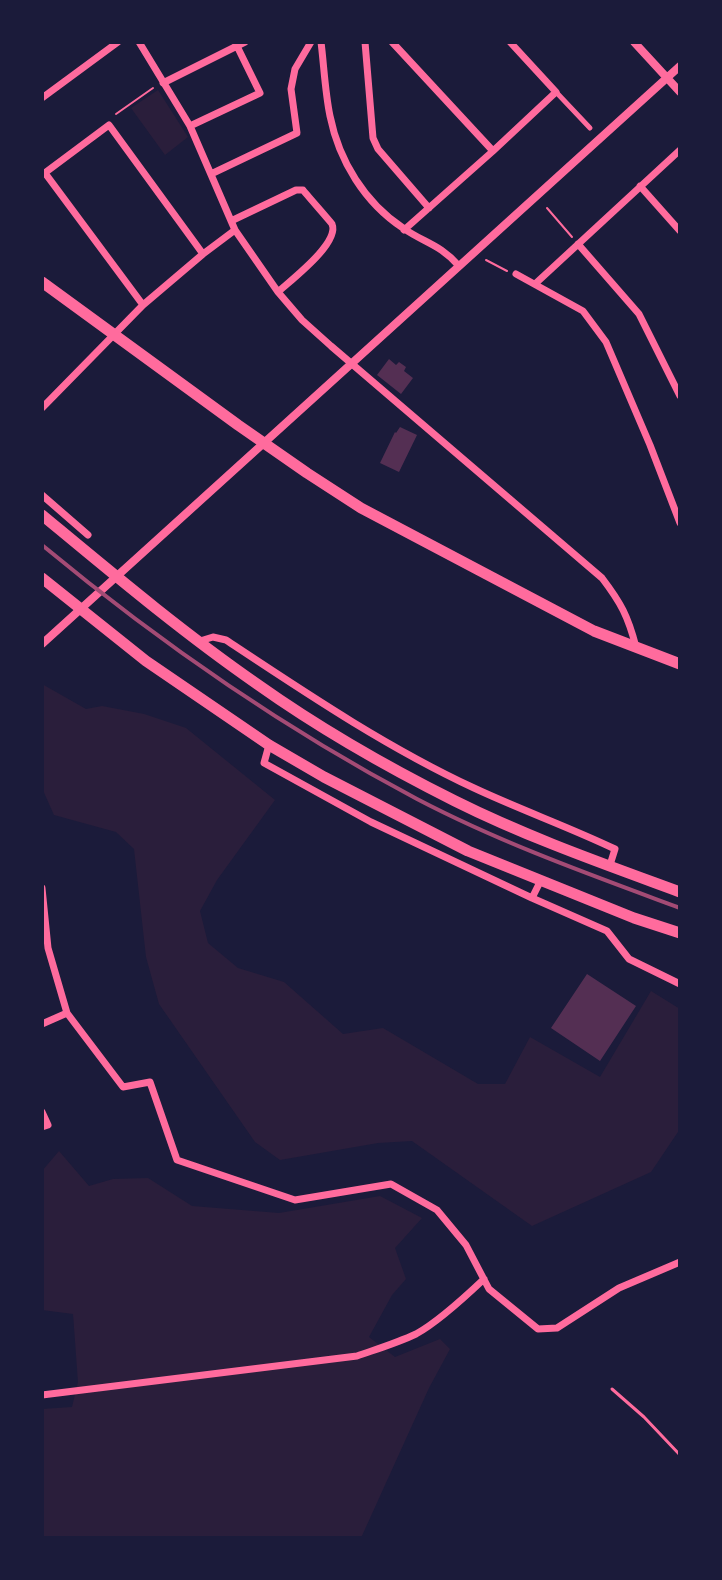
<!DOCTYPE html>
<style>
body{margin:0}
#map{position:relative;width:722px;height:1580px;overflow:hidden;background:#1b1b3a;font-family:"Exo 2",sans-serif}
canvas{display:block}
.frame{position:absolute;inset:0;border:44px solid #1b1b3a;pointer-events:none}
</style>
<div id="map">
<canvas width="722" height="1580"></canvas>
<div class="frame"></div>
</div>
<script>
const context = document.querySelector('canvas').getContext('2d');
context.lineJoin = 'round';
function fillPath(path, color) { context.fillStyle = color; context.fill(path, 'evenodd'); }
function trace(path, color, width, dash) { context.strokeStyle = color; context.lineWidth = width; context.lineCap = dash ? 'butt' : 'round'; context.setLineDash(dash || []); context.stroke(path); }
const green = new Path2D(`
 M 158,90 L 188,137 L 165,155 L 131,108 Z
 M 42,684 L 86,709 L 102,706 L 144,714 L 186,728 L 275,800 L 217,880 L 200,911 L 208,943 L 238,968 L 284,982 L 343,1034 L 383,1028 L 478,1084 L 505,1084 L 530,1037 L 600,1077 L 651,991 L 680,1009 L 680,1129 L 651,1172 L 532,1226 L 412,1141 L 378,1143 L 280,1160 L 255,1142 L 159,1004 L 146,957 L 134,849 L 116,832 L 54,815 L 42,788 Z
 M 59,1151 L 89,1186 L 113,1179 L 148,1178 L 192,1206 L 279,1213 L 380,1196 L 422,1218 L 395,1248 L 406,1279 L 392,1295 L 369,1337 L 395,1357 L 440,1339 L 450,1349 L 429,1388 L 361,1538 L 42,1538 L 42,1409 L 72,1407 L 78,1382 L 73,1314 L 42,1310 L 42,1171 Z`);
const building = new Path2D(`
 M 389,359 L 396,365 L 399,362 L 406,367 L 404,371 L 413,378 L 401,394 L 377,375 Z
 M 400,427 L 417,435 L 399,472 L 380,463 L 395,432 L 396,433 Z
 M 587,974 L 636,1006 L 600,1061 L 551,1028 Z`);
const path = new Path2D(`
 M 116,114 L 153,88
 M 547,208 L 572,237
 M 486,260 L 507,271`);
const service = new Path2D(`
 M 612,1389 L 644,1417 L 680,1455`);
const pedestrian = new Path2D(`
 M 556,92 L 590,128`);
const minor = new Path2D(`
 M 139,42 L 190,126 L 235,230 L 278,292 L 302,320 L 331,346 L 602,578 C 621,603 628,616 636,647
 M 321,42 C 324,66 325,92 330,116 C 339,161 365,203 403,228 C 424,243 440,244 459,266
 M 365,42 L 373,138 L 378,149 L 429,208
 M 392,42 L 493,151
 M 163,83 L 245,42
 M 42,98 L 118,42
 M 190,126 L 260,93 L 235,42
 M 45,173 L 143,305
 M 211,174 L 297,133 L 291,89 L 295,69 L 311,42
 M 42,175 L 109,125 L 203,254
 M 640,186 L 680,231
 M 231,221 L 296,190 L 303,190 C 306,194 330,221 332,224 C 340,243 291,280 278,292
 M 404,230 L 493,151 L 556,92 L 510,42
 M 578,244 L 639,314 L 680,396
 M 516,274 L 583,311 L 606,342 L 650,445 L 680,523
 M 535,284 L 680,150
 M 42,408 L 143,305 L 203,254 L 235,230
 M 42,495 L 88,535
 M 200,641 L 213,637 L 226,640 C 306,693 386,747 474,788 C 521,810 569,827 615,849 L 610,865
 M 269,745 L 264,763 L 371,822 L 532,898
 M 541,880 L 532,898 L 607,931 L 629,959 L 680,984
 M 42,888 L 48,948 L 67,1013 L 123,1087 L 150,1082 L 177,1160 L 295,1200 L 391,1184 L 437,1210 L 466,1245 L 489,1289 L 538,1329 L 557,1328 L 619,1288 L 680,1262
 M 42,1024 L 67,1013
 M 42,1112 L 48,1125 L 42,1127
 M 42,1395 L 357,1356 C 377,1349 397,1343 416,1334 C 438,1322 465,1297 484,1279`);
const tertiary = new Path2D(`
 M 634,42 L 680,92
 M 42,644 L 680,66`);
const primary = new Path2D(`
 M 42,282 L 238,425 L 307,473 L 361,508 L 594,631 L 680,664
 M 42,515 C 112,573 182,632 257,684 C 319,728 387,767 455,801 C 527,837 604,864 680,892
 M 42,578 L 146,661 L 269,745 L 324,777 L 468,851 L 634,918 L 680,933`);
const rail = new Path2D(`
 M 42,545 C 159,642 283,728 417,799 C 501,843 591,875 680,908`);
fillPath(green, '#2a1e3b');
fillPath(building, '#542f53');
trace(path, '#ff6b9d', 2);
trace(service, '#ff6b9d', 3);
trace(pedestrian, '#ff6b9d', 5);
trace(minor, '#ff6b9d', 7);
trace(tertiary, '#ff6b9d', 8);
trace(primary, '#ff6b9d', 11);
trace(rail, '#a44b75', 4);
</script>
